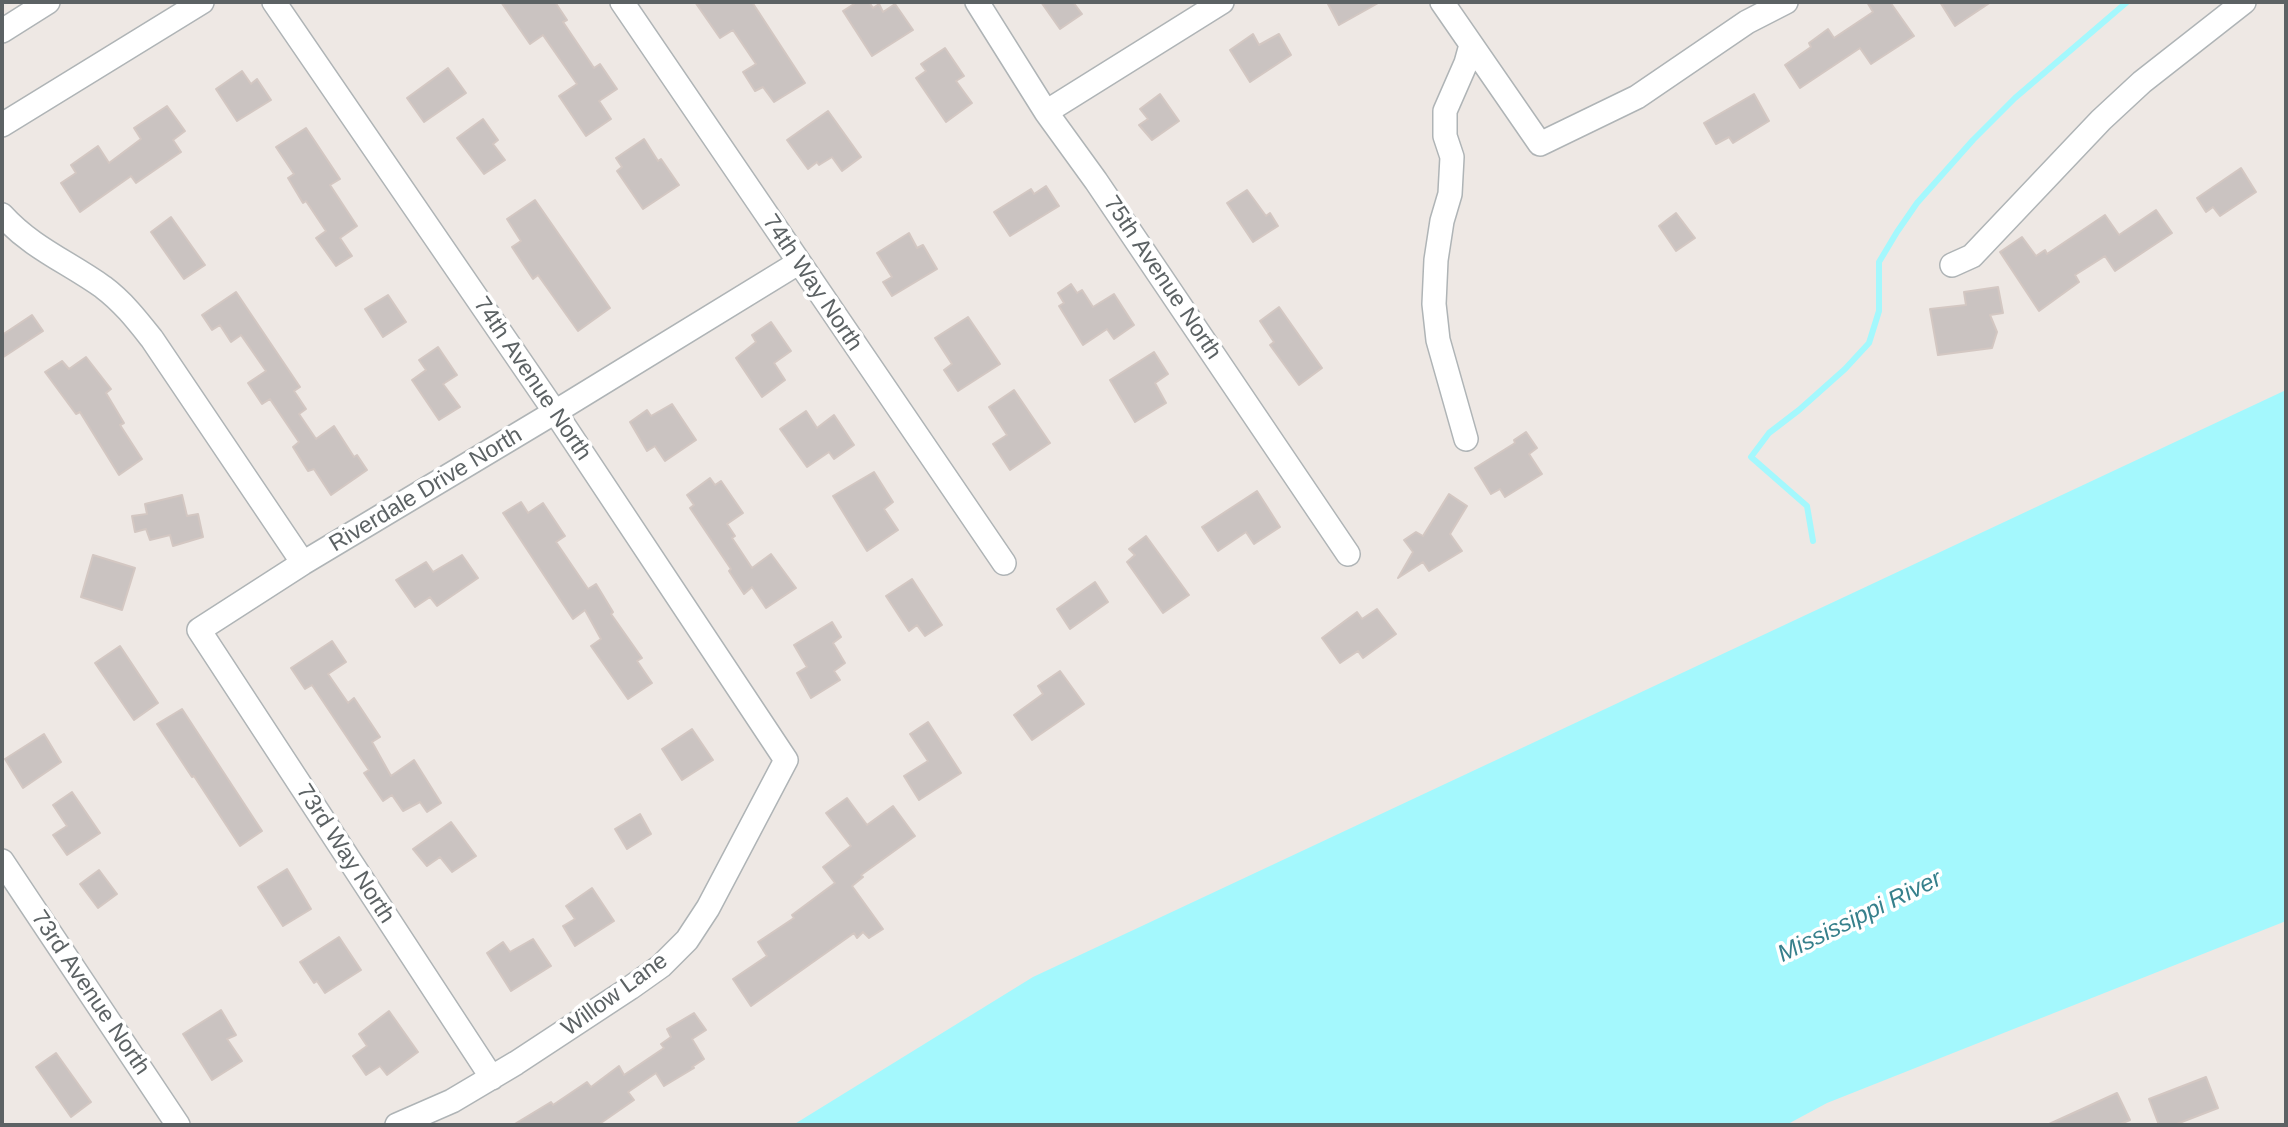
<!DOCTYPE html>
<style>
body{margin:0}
#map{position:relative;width:2288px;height:1127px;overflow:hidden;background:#eee8e4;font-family:Helvetica,sans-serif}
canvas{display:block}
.frame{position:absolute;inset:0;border:4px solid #5c6264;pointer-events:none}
</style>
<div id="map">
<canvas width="2288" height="1127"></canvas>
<div class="frame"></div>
</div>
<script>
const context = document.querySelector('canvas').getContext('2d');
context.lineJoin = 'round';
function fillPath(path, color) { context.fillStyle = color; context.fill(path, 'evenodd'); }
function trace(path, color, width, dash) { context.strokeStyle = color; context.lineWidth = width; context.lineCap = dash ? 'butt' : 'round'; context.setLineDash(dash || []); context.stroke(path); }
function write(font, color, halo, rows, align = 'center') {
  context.font = font + ' Helvetica,sans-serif'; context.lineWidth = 7; context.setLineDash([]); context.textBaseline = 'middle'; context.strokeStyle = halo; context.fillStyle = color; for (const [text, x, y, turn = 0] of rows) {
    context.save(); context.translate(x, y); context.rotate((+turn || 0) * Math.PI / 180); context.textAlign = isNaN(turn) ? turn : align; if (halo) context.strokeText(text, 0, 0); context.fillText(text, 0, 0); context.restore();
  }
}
const water = new Path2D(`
 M 2286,390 L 2286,921 L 1827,1103 L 1786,1125 L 793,1125 L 1033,977 Z`);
const stream = new Path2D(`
 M 1813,541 L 1807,506 L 1751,457 L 1769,433 L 1799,410 L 1845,369 L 1869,343 L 1879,311 L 1879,262 L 1897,232 L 1917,203 L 1973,140 L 2015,98 L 2127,2`);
const building = new Path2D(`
 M 501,2 L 555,2 L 567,20 L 563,22 L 594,68 L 600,64 L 617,89 L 599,101 L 611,119 L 586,136 L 559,96 L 577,84 L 543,35 L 530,44 Z
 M 695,2 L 752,2 L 805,83 L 774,102 L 763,87 L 755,91 L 743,72 L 756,64 L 733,30 L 720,38 Z
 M 857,2 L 869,2 L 873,8 L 879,4 L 883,12 L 895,4 L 913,30 L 872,56 L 843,11 Z
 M 1041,2 L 1073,2 L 1082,14 L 1060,29 Z
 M 1327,2 L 1380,2 L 1339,25 Z
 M 1867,2 L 1890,2 L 1914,36 L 1871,64 L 1860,48 L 1800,88 L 1785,65 L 1811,47 L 1809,43 L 1828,29 L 1834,38 L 1873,12 Z
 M 1940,2 L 1991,2 L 1955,26 Z
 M 1253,34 L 1259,45 L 1279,34 L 1291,55 L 1250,82 L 1230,50 Z
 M 945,48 L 964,76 L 956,81 L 972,103 L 946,122 L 916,78 L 926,71 L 921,64 Z
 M 448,68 L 466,93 L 424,122 L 407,98 Z
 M 242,71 L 251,84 L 257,79 L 271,100 L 237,121 L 216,89 Z
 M 1160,94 L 1179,121 L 1152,140 L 1139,125 L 1148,119 L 1140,109 Z
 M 1754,94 L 1769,121 L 1733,143 L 1729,137 L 1716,144 L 1704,123 Z
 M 167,106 L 185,131 L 173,140 L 181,152 L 136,183 L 131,176 L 80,212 L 61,183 L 76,173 L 71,165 L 98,146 L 109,163 L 141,139 L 134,128 Z
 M 828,111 L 861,157 L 842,171 L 832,157 L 819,165 L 817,162 L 808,169 L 787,140 Z
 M 483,119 L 498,140 L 493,144 L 505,160 L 484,174 L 457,138 Z
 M 306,128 L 340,179 L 330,185 L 357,226 L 340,238 L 352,256 L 336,266 L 316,238 L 326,231 L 306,201 L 303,203 L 288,178 L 294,174 L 276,147 Z
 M 644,139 L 658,161 L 661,159 L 679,185 L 643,209 L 617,171 L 622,167 L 616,158 Z
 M 2241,168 L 2256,192 L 2220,216 L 2213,207 L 2206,212 L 2197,198 Z
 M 1046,186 L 1059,206 L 1010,236 L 994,212 L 1031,189 L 1034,194 Z
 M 1247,190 L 1266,216 L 1270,213 L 1278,226 L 1253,242 L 1227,203 Z
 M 535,200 L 610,308 L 578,331 L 538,275 L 533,279 L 512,247 L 521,241 L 507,219 Z
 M 2156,210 L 2172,233 L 2115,271 L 2105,256 L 2075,275 L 2079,282 L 2039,311 L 2000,252 L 2022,237 L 2036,256 L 2045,250 L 2047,254 L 2105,215 L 2119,235 Z
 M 1676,213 L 1695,238 L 1676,251 L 1659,226 Z
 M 171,217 L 205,265 L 184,279 L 151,232 Z
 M 909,233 L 917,248 L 923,245 L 937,269 L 892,296 L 883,282 L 892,277 L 877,253 Z
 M 1071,284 L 1077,293 L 1082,290 L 1093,307 L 1114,294 L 1134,325 L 1114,339 L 1107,329 L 1083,345 L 1059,306 L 1064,303 L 1058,293 Z
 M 1998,287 L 2003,313 L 1990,315 L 1997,332 L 1992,348 L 1938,355 L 1930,309 L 1966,305 L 1964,292 Z
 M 236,292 L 300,387 L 294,391 L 306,409 L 299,414 L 316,439 L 334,426 L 354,457 L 357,455 L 367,470 L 331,495 L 314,469 L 308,471 L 293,447 L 299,442 L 270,399 L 262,404 L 248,383 L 266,371 L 241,335 L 231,342 L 220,325 L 212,330 L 202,315 Z
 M 388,295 L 406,322 L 383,337 L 365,309 Z
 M 1279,307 L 1322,368 L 1299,385 L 1270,345 L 1274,342 L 1260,321 Z
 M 32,315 L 43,331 L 2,358 L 2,335 Z
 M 968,317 L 1000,364 L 958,391 L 944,370 L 952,364 L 935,338 Z
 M 771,322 L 791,351 L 774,363 L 785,380 L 762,397 L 736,358 L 756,342 L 752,335 Z
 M 438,347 L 457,375 L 443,384 L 460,407 L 439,420 L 412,380 L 426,370 L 419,360 Z
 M 1154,352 L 1168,374 L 1155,383 L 1166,403 L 1135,422 L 1110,380 Z
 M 86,357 L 111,389 L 106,393 L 124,423 L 120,425 L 142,459 L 119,475 L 80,412 L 76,414 L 45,372 L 62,361 L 69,369 Z
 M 1014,390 L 1050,443 L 1010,470 L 993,444 L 1007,435 L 989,407 Z
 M 672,404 L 696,440 L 665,461 L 655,446 L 647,451 L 630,422 L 647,410 L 651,416 Z
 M 806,411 L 817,428 L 834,415 L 854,445 L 834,459 L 829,452 L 807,467 L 780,429 Z
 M 1526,432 L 1537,448 L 1529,454 L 1542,474 L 1505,497 L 1500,489 L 1491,494 L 1475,468 L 1515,443 L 1514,440 Z
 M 874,472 L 893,502 L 884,509 L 898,530 L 867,551 L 833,496 Z
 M 710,478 L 715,485 L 721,481 L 743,513 L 727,524 L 735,536 L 732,538 L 752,568 L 771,554 L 796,588 L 766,608 L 752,587 L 744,594 L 729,571 L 731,569 L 690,508 L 694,505 L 687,495 Z
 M 1257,491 L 1280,527 L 1254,544 L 1246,532 L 1218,551 L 1202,527 Z
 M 1449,494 L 1467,506 L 1450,534 L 1462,551 L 1429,571 L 1423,562 L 1398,578 L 1413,552 L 1404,540 L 1416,532 L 1423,536 Z
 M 182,495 L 187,516 L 198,514 L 203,537 L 173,546 L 170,535 L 150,540 L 146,529 L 135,532 L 132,516 L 147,514 L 145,504 Z
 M 521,502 L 528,513 L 543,503 L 565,536 L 556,542 L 588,589 L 596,584 L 613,612 L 611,614 L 642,658 L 637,661 L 652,683 L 628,699 L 591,646 L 601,639 L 585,610 L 573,619 L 503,513 Z
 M 1146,536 L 1189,595 L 1163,613 L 1127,562 L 1135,555 L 1129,549 Z
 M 93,555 L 135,568 L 122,610 L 81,597 Z
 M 462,555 L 478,578 L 437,606 L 430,597 L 415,607 L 396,580 L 426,562 L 433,572 Z
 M 912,579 L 942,625 L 925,636 L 917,625 L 909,631 L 886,596 Z
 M 1095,582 L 1108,602 L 1070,629 L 1057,609 Z
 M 1377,609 L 1396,634 L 1363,658 L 1358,651 L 1340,663 L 1322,638 L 1357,612 L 1362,619 Z
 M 832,622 L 841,637 L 833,643 L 845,663 L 834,671 L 840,680 L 811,698 L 797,673 L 807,667 L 794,645 Z
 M 332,641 L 346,662 L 328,674 L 348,703 L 354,698 L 380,737 L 372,742 L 391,776 L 414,760 L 441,803 L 427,812 L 420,802 L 403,811 L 392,795 L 383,801 L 364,773 L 369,770 L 312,685 L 305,689 L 291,668 Z
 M 120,646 L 158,703 L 134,720 L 95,663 Z
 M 1060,671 L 1084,704 L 1032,740 L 1014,715 L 1043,694 L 1038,686 Z
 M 182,709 L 262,831 L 240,846 L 194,776 L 192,777 L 157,724 Z
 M 928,722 L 961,773 L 919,800 L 904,776 L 928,761 L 910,734 Z
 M 692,729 L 713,760 L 682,780 L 662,749 Z
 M 44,734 L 61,762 L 23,788 L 5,759 Z
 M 72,792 L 100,833 L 67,855 L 53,835 L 67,826 L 53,805 Z
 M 847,798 L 867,825 L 893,806 L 915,836 L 861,875 L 863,877 L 852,886 L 883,929 L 869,938 L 863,932 L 857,938 L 854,933 L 751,1006 L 733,979 L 767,956 L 758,942 L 794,918 L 792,915 L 835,883 L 823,867 L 851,846 L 826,813 Z
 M 640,814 L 651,834 L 627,849 L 615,829 Z
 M 451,822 L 476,856 L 452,872 L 440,857 L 427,866 L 413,849 Z
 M 287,869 L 311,909 L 283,926 L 258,887 Z
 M 99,870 L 117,894 L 98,908 L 80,884 Z
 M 592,888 L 614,921 L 575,946 L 563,926 L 575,919 L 566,906 Z
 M 339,937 L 361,970 L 325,993 L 317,981 L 314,983 L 300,962 Z
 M 533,939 L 551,966 L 511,991 L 487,953 L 503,942 L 510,952 Z
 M 221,1010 L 236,1035 L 227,1039 L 242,1061 L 212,1080 L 183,1034 Z
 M 389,1011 L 418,1052 L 387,1075 L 380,1066 L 366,1075 L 353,1056 L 367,1046 L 359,1034 Z
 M 694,1013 L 706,1030 L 692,1039 L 704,1059 L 692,1067 L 694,1068 L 664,1086 L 656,1073 L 628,1092 L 634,1100 L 598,1125 L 513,1125 L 551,1102 L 553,1105 L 587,1082 L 591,1087 L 619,1066 L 624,1075 L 664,1048 L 661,1044 L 671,1037 L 667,1029 Z
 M 56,1053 L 91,1102 L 71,1117 L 36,1067 Z
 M 2206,1077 L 2218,1108 L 2174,1125 L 2159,1125 L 2149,1099 Z
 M 2117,1093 L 2130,1120 L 2118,1125 L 2047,1125 Z`);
const minor = new Path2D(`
 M 274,2 L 555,412 L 786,760 L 708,908 L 687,940 L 661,966 L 630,988 L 516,1063 L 452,1101 L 397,1125
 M 622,2 L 1004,563
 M 977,2 L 1046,112 L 1096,181 L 1348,554
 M 1442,2 L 1540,144 L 1637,97 L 1747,22 L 1786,2
 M 2,31 L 48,2
 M 1046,112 L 1222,2
 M 2,125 L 202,2
 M 2,215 C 32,248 68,262 103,287 C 123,302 137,320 152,339 L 303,563
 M 1952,265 L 1972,256 L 2101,120 L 2142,82 L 2244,2
 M 1466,439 L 1438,340 L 1434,304 L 1436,260 L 1442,221 L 1450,194 L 1452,157 L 1445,136 L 1445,111 L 1466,63 L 1471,45
 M 2,861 L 178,1125
 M 492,1078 L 199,630 L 303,563 L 555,412 L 798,263`);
const streetNames = [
 ["75th Avenue North",1162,278,56],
 ["74th Way North",812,283,56],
 ["74th Avenue North",532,379,56],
 ["Riverdale Drive North",426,490,-31],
 ["73rd Way North",345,854,57],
 ["73rd Avenue North",90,993,56],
 ["Willow Lane",615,995,-36]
];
const waterNames = [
 ["Mississippi River",1860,917,-26]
];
fillPath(water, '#a4f8fd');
trace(stream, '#a4f8fd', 6);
fillPath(building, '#cac3c1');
trace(building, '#d3c7c2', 2);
trace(minor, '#afb4b6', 26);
trace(minor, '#fff', 23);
write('23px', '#5c6264', '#fff', streetNames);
write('italic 24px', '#37808c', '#fff', waterNames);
</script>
